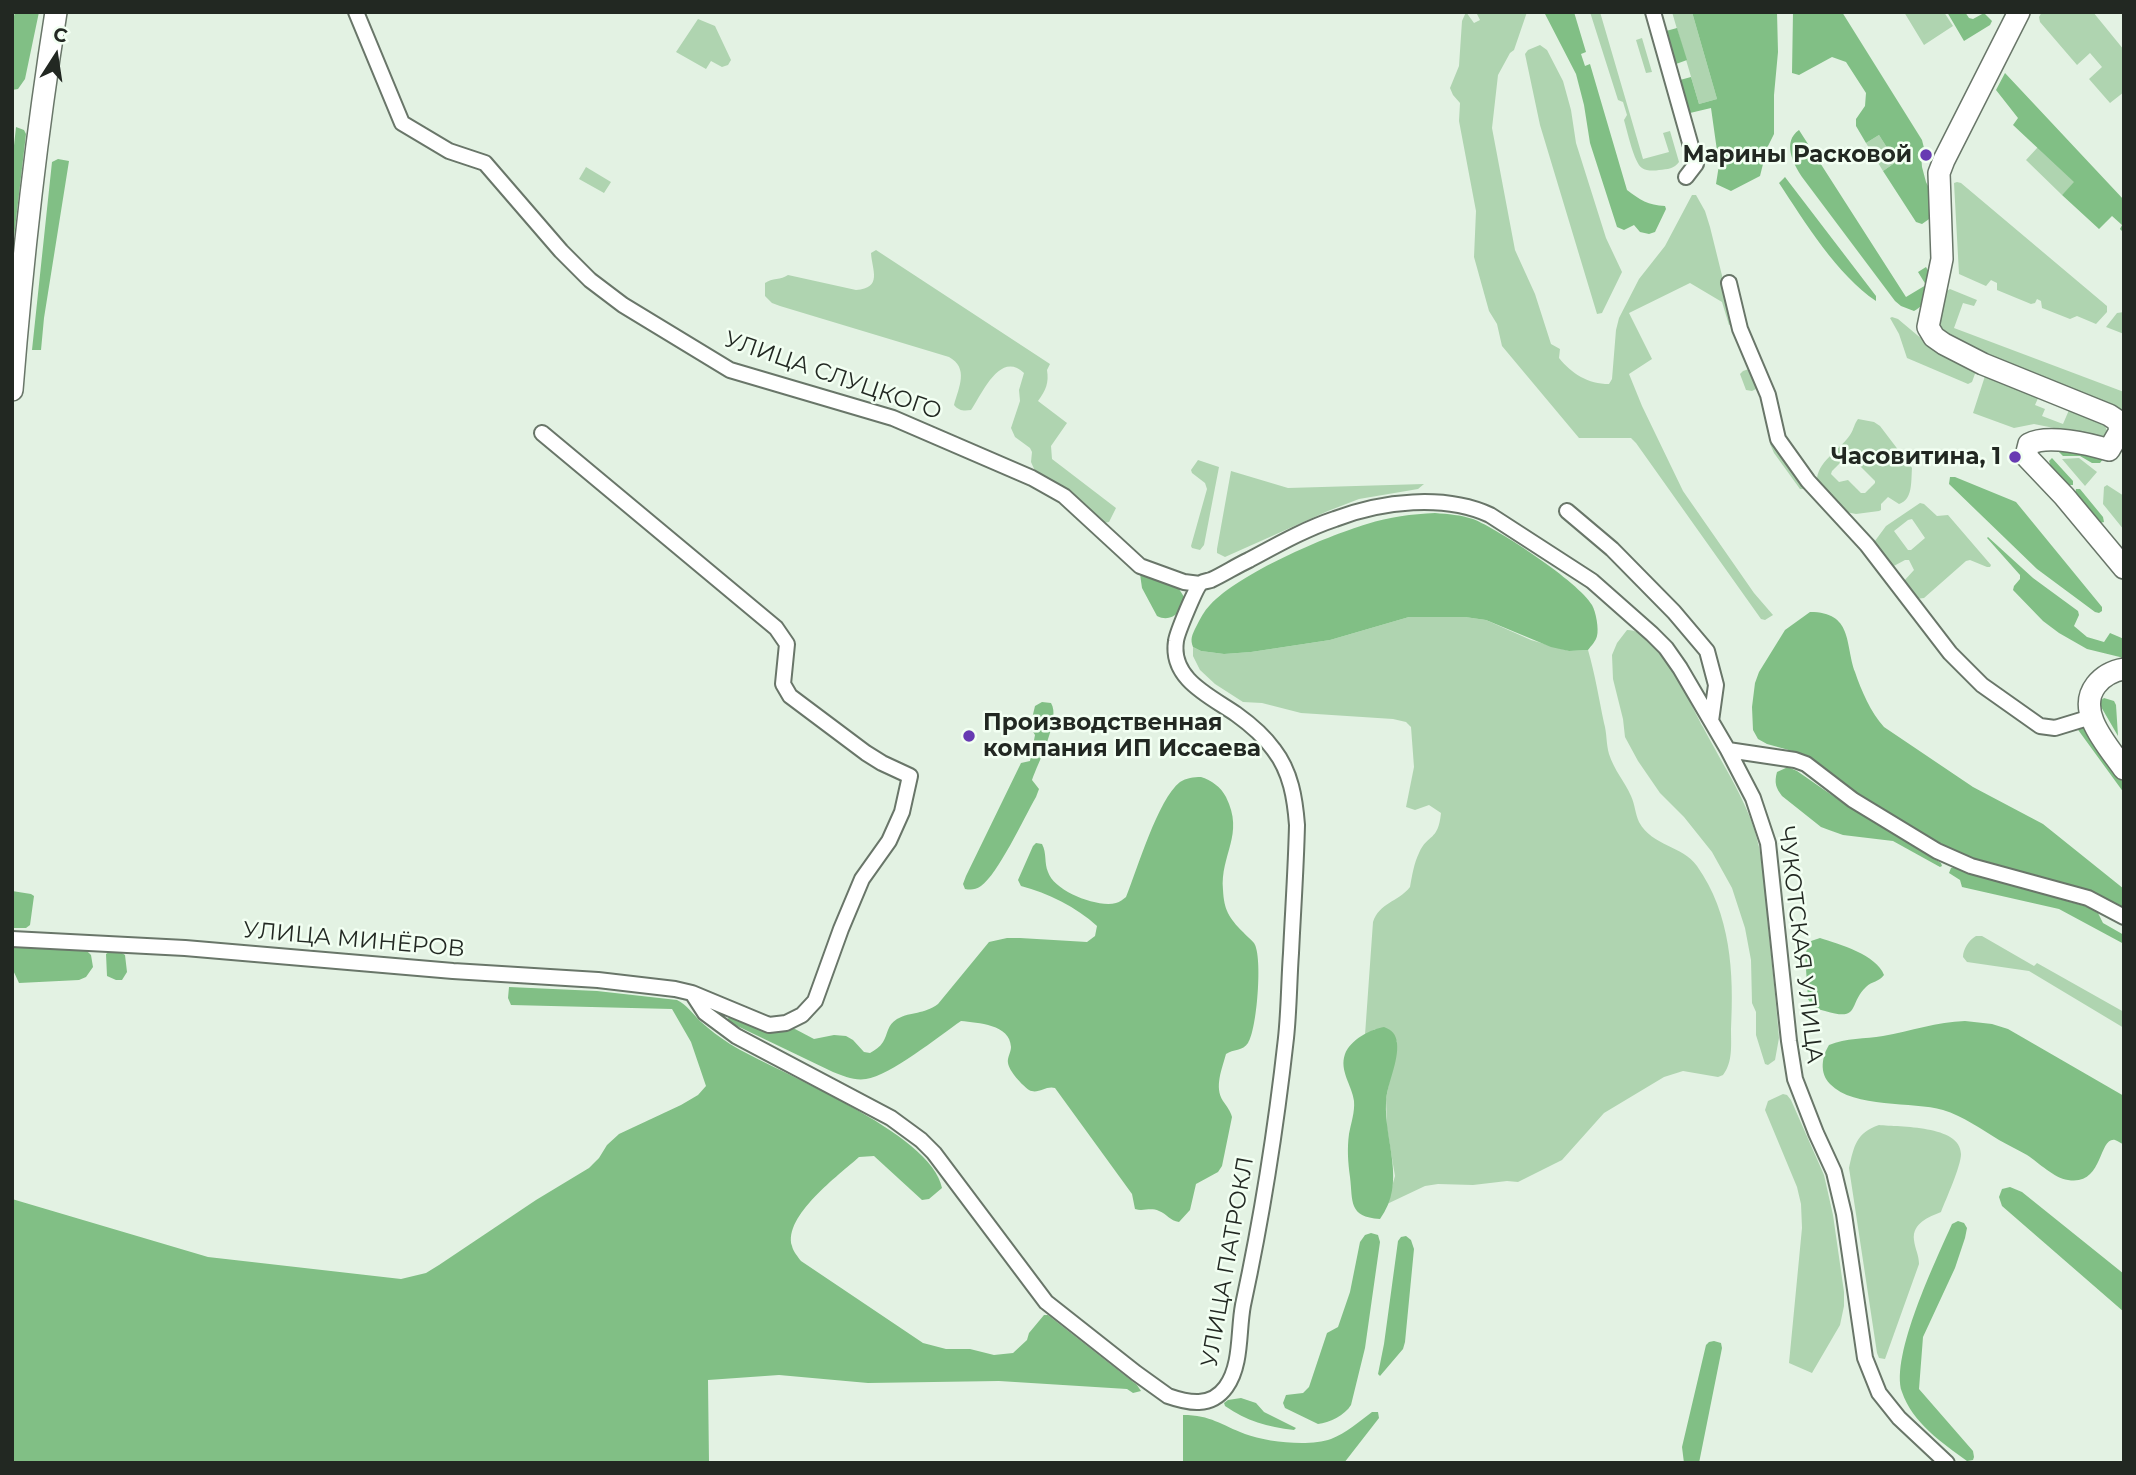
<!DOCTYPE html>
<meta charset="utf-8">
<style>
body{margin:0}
#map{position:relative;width:2136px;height:1475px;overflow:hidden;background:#e3f2e3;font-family:Montserrat,sans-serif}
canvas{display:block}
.frame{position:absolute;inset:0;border:14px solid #222822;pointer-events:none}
.north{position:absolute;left:21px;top:21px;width:70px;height:70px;-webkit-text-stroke:5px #f2fff2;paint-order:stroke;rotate:12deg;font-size:19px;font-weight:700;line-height:28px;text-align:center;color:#222822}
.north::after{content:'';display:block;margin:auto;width:24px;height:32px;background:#222822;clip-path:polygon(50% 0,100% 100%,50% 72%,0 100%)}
</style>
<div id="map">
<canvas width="2136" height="1475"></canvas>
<div class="frame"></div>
<div class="north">С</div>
</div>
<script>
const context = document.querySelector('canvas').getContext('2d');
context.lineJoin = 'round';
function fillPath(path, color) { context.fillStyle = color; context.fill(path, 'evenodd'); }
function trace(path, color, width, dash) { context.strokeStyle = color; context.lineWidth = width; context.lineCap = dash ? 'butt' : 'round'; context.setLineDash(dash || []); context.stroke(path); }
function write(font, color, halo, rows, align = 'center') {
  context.font = font + ' Montserrat,sans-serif'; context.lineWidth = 5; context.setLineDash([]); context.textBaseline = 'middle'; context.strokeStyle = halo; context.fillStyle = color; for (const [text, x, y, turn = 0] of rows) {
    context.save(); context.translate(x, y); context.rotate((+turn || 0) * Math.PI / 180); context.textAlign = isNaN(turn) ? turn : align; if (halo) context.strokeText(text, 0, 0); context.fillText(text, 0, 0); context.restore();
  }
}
const green = new Path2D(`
 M 1466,12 L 1474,23 L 1480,20 L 1476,12 L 1527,12 L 1514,50 L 1510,53 L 1498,75 L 1492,128 L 1515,250 L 1535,294 L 1551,344 L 1560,349 L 1559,358 C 1572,374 1588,384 1609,384 L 1612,379 L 1616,330 L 1619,318 L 1639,279 L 1665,246 L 1692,195 L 1696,195 L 1705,211 L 1710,227 L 1734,324 L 1729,325 L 1722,302 L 1690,283 L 1629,313 L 1652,359 L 1629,374 L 1642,406 L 1683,491 L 1754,593 L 1773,615 L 1765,620 L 1761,619 L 1636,443 L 1631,438 L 1579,438 L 1502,346 L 1497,324 L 1489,311 L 1474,257 L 1476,211 L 1459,121 L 1460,103 L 1453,95 L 1450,88 L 1459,66 L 1462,21 Z
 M 1590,12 L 1600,12 L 1643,159 L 1669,152 L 1663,133 L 1670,131 L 1679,162 C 1674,169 1668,169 1659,170 C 1654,171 1646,171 1642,168 C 1634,163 1627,130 1624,120 L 1627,115 L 1623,102 L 1618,100 Z
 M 1672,12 L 1692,12 L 1717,99 L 1699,104 Z
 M 1904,12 L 1944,12 L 1953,26 L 1924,45 Z
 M 2042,12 L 2093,12 L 2124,50 L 2124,92 L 2110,103 L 2089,79 L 2102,67 L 2090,53 L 2077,65 L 2040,22 L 2039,17 Z
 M 698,19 L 715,26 L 731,60 L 728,65 L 722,67 L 711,61 L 706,69 L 676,52 Z
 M 1642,38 L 1652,72 L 1646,73 L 1636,40 Z
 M 1540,45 L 1547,50 L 1563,81 L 1571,110 L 1576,143 L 1606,238 L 1622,272 L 1602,313 L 1597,314 L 1540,125 L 1525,54 L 1528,50 Z
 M 1879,135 L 1896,162 L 1883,171 L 1866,143 Z
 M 2038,147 L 2075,182 L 2062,195 L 2026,160 Z
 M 586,167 L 611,182 L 604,193 L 579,179 Z
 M 1957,182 L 1961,183 L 2107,306 L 2107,312 L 2096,324 L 2077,316 L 2070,319 L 2042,308 L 2041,301 L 2037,299 L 2035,303 L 2031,304 L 1997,290 L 1997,283 L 1991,280 L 1986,286 L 1959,274 L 1954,183 Z
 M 876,250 L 1050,364 L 1047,370 C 1049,383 1046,390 1038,401 L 1067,423 L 1051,446 L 1052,459 L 1116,508 L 1109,522 L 1104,523 L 1067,490 L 1035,471 L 1031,462 L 1032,452 L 1030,448 L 1015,437 L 1011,428 L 1020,401 L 1019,390 L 1024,373 C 1000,350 982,394 971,410 C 964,411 959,411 954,405 C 959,387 969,368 949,357 L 780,306 L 772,303 L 765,296 L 765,283 C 772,278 781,280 788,275 L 856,290 C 883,288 872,270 871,253 Z
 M 1950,289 L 1977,300 L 1974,306 L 1963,303 L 1954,328 L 2124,392 L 2124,413 L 2068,392 L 1948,336 L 1938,326 L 1945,292 Z
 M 2124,312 L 2124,334 L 2106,327 L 2117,313 Z
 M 1892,317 L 1898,319 L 1929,345 L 1976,371 L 1972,382 L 1968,384 L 1907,358 L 1899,334 L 1890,318 Z
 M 1749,369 L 1757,385 L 1756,389 L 1752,391 L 1746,390 L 1740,374 L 1743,371 Z
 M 1985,376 L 2039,396 L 2035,405 L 2045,409 L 2042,416 L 2063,424 L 2069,410 L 2105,426 L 2108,433 L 2104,438 L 2034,424 L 2014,428 L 1973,413 Z
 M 1858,419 L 1874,422 L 1880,426 L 1912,468 C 1911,481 1913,500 1899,504 L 1888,497 L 1881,504 L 1881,510 L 1879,511 L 1856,514 L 1846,512 L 1817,482 C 1816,462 1840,450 1850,435 C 1854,429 1854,424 1858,419 ZM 1847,456 L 1851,457 L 1875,481 L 1875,483 L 1865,493 L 1861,493 L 1848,480 L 1839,482 L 1831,474 L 1832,471 Z
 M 1772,442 L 1805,486 L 1803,489 L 1800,489 L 1774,453 L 1770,444 Z
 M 2079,458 L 2097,472 L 2085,486 L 2062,459 Z
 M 1198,460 L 1219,467 L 1204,545 L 1200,550 L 1192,548 L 1191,546 L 1207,489 L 1205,483 L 1192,473 L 1191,470 Z
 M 1231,471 L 1288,488 L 1424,484 L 1418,489 L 1359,499 L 1328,511 L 1225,557 L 1217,553 L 1217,549 Z
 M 2107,485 L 2124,496 L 2124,530 L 2103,504 L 2104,487 Z
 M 1920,503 L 1924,504 L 1937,516 L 1948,515 L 1991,565 L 1990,567 L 1987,567 L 1970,560 L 1966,561 L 1924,598 L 1916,599 L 1903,582 L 1914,570 L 1909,560 L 1905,560 L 1892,567 L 1872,545 L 1886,526 ZM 1912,519 L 1925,538 L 1911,550 L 1908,550 L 1894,531 L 1908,520 Z
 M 1409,617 L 1465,617 L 1486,620 L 1531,640 L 1569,651 L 1588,650 C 1595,674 1599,699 1604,723 C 1607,733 1606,744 1609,754 C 1614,770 1625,782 1631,796 C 1635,805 1635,813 1639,822 C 1653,847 1682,845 1697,866 C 1731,914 1734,973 1731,1029 C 1731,1045 1733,1062 1723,1075 L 1718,1077 L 1683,1071 L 1664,1077 L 1604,1113 L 1562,1160 L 1518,1182 L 1507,1181 L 1473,1185 L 1438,1184 L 1425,1186 L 1387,1204 L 1395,1176 L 1387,1128 L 1386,1099 L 1397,1041 L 1375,1029 L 1365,1035 L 1373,922 C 1379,903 1398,902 1410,887 C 1412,876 1414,863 1419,853 C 1428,833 1438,842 1441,813 L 1429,805 L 1415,810 L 1406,807 L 1414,767 L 1411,727 L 1406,722 L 1393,719 L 1301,713 L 1262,703 L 1243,702 L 1215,684 L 1200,670 L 1193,656 L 1193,647 L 1201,651 L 1224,654 L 1251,652 L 1330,640 Z
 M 1627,630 C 1658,629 1690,703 1703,727 C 1723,766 1750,804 1759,847 C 1764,873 1766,900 1768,926 C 1772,964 1776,1001 1779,1038 L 1775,1060 L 1768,1065 L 1765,1064 L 1756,1035 L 1756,1012 L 1752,1003 L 1751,960 L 1745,928 L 1732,888 L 1712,852 L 1684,817 L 1660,793 L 1638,761 L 1625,737 L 1623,719 L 1613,679 L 1612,655 L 1617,643 Z
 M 1976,936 L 1982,936 L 2034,966 L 2037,963 L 2124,1012 L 2124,1028 L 2029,971 L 1967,962 L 1963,957 C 1963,949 1969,940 1976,936 Z
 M 1783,1094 L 1787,1095 L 1791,1100 L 1824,1175 L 1833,1215 L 1844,1292 L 1844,1306 L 1840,1325 L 1812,1373 L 1789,1363 L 1802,1228 L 1801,1204 L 1797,1187 L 1765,1110 L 1768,1101 Z
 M 1879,1125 C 1899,1127 1961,1125 1961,1154 C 1961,1166 1946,1199 1941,1212 C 1929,1217 1912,1223 1914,1240 C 1915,1249 1919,1255 1919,1264 L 1885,1359 L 1879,1358 L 1877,1353 L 1849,1168 C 1854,1146 1856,1133 1879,1125 Z`);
const forest = new Path2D(`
 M 15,12 L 39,12 L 25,79 L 18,89 L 12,90 L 12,24 Z
 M 1544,12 L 1574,12 L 1586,52 L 1581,54 L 1585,66 L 1590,64 L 1627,190 C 1640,200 1648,205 1665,206 L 1666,209 L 1655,232 L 1649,234 L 1640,232 L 1634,225 L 1624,230 L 1617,227 L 1590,143 L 1584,105 L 1576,74 Z
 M 1692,12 L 1777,12 L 1778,52 L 1774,95 L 1774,134 L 1767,148 L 1760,176 L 1731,191 L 1716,184 L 1719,165 L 1711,108 L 1690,113 L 1680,80 L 1691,77 L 1699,104 L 1717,99 Z
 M 1793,12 L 1842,12 L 1922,140 L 1924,148 L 1921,155 L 1922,167 L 1926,182 L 1932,194 L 1932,217 L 1922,224 L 1916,222 L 1883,171 L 1896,162 L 1879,135 L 1866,143 L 1856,126 L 1856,119 L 1865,106 L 1866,93 L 1846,62 L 1832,57 L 1799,75 L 1792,73 Z
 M 1947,12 L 1965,12 L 1969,18 L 1973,19 L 1984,13 L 1992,21 L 1990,25 L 1964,41 Z
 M 1677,28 L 1687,60 L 1676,64 L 1666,31 Z
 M 2005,73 L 2124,200 L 2124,233 L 2120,229 L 2122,225 L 2112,216 L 2099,229 L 2062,195 L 2074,182 L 2013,125 L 2018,118 L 1996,90 Z
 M 16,127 L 24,130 L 26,134 L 12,254 L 12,164 Z
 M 1799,130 L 1906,297 L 1926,285 L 1918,272 L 1926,267 L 1931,276 C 1928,289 1927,305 1914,311 L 1901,306 L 1895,301 L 1802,177 C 1793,163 1782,142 1799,130 Z
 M 58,159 L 69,161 L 44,318 L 41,350 L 32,350 L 52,162 Z
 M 1785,177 L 1876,296 L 1876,301 C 1838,276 1804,221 1779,183 Z
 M 2056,449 L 2103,457 L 2103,459 L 2100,463 L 2092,463 L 2080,456 L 2063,456 Z
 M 2052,458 L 2073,481 L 2073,485 L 2067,485 L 2051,467 L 2049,461 Z
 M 1950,477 L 1955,477 L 2016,502 L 2102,607 L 2102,611 L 2099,613 L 2095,612 L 2037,569 L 1949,484 Z
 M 2076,489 L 2080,489 L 2103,517 L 2104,522 L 2100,523 L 2075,494 Z
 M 1435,513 C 1448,514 1461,515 1473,519 C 1498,529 1579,582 1592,605 C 1596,612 1599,629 1597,636 C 1596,641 1591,646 1588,650 L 1569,651 L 1551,647 L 1486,620 L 1465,617 L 1409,617 L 1330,640 L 1251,652 L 1224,654 L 1201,651 L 1193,647 C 1190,639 1192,635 1196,627 C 1200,619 1204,611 1210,605 C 1240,573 1324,537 1367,524 C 1389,517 1412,514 1435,513 Z
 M 1988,537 L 2033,578 L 2078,611 L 2079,615 L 2074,626 L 2087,637 L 2104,642 L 2110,633 L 2124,639 L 2124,658 L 2087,649 L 2059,633 L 2043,621 L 2013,590 L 2014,586 L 2020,579 L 2020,575 L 1987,538 Z
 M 1140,574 L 1179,589 L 1186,600 C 1181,612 1171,623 1157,616 L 1142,588 Z
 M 1810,612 C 1853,612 1845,644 1855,672 C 1861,690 1871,713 1884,727 L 1973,787 L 2043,824 L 2124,889 L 2124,908 L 2090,890 L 1975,859 L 1952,849 L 1932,839 L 1859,796 L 1811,759 L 1796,752 L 1767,744 L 1758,739 L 1753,730 L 1752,707 L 1755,683 L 1759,672 L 1785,630 Z
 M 2104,698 L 2114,701 L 2116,705 L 2118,736 L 2100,705 L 2100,701 Z
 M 1042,702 L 1051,703 C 1061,718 1038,763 1032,780 L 1039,789 L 1036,797 C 1024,818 998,874 981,886 C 975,890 971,890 965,889 L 963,884 L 966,876 L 1021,763 L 1030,761 L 1035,735 L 1030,727 L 1035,706 Z
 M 2084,726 L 2124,784 L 2124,793 L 2076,727 Z
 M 1788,767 L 1797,771 L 1849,807 L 1941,863 L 1942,866 L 1940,867 L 1893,841 L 1843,835 L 1829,830 L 1821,827 L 1782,796 C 1776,788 1774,783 1777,772 Z
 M 1201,777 C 1211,780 1221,787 1226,797 C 1245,835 1220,854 1223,890 C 1224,910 1229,918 1243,932 C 1246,936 1251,939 1254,943 C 1263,956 1257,1030 1248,1043 C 1243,1051 1233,1049 1226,1054 C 1222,1069 1214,1087 1223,1101 C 1227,1107 1230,1110 1232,1117 L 1222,1166 L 1218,1172 L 1196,1184 L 1190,1210 L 1179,1222 C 1170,1221 1167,1214 1159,1211 C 1150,1207 1143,1212 1135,1209 L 1132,1194 L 1055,1088 C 1046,1085 1038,1095 1029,1090 C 1022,1085 1009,1071 1008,1063 C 1007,1058 1011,1052 1011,1047 C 1010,1024 978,1023 961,1021 C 939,1036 890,1076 866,1079 C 855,1081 843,1076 833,1072 L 731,1023 L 727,1020 L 731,1015 L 795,1029 L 814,1039 L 834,1035 L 846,1036 L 853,1040 L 864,1052 L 870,1053 C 875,1050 880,1047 883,1042 C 888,1034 887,1025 897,1019 C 912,1011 923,1015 938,1004 L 989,942 L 1007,938 L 1020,938 L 1087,942 L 1095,936 L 1097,926 C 1076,907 1048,893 1021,886 L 1018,880 L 1033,846 L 1036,843 L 1042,844 C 1047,853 1044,863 1048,872 C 1054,891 1097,908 1116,903 C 1120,902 1123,899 1126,897 C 1137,870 1158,799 1180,782 C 1186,778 1194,777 1201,777 Z
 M 1955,867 L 1969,873 L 2088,907 L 2098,913 L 2103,923 L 2124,935 L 2124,944 L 2059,909 L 1962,887 L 1960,880 L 1949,873 L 1951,868 Z
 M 12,891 L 31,894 L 34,896 L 30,925 L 26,928 L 12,928 Z
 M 1820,938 C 1839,944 1877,955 1884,975 C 1879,982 1872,981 1866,987 C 1848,1004 1861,1022 1825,1011 C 1817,1009 1812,1007 1808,999 L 1805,954 L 1811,941 Z
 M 12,945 L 85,949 L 91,955 L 93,967 L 86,977 L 79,980 L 19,983 L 12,968 Z
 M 109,952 L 122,953 L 125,955 L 127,972 L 122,980 L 116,980 L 107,976 L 106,954 Z
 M 509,987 L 597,991 L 677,1000 C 687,1005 692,1013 700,1021 C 709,1029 719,1037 730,1044 C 776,1072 933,1133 942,1188 L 929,1199 L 922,1200 L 874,1156 L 859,1157 C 839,1175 783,1216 792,1246 C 793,1251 798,1257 801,1261 L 923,1343 L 946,1349 L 970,1349 L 994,1355 L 1013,1353 L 1027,1340 L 1029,1333 L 1044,1315 L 1048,1315 L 1137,1385 L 1141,1391 L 1133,1393 L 1127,1389 L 999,1381 L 868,1383 L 779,1375 L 708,1380 L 709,1463 L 12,1463 L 12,1199 L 208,1257 L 401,1279 L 426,1273 L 439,1265 L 536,1200 L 589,1168 L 599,1158 L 607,1145 L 619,1134 L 681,1105 L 698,1095 L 706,1086 L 691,1042 L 672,1009 L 511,1005 L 508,998 Z
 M 1965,1021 L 1992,1024 L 2008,1029 L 2124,1096 L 2124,1145 C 2121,1143 2118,1141 2115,1140 C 2098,1137 2104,1186 2068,1180 C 2054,1178 2039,1163 2027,1155 C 2018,1150 2008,1145 1999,1140 C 1981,1129 1963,1116 1943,1110 C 1913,1101 1854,1109 1830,1084 C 1819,1073 1822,1056 1829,1045 C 1846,1038 1865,1039 1883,1036 C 1911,1031 1937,1022 1965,1021 Z
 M 1384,1027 C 1392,1030 1396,1034 1397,1043 C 1399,1062 1387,1083 1386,1102 C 1384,1142 1407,1182 1380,1219 C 1348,1217 1353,1201 1350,1177 C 1348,1162 1347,1149 1349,1134 C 1351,1123 1355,1112 1354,1101 C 1352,1085 1339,1071 1345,1054 C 1350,1040 1371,1029 1384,1027 Z
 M 2010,1187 L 2022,1192 L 2124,1274 L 2124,1312 L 2002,1206 L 1999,1197 L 2002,1189 Z
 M 1958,1221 L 1964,1223 L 1967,1228 L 1965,1238 L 1955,1268 L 1923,1337 L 1919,1389 L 1973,1451 L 1974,1457 L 1973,1460 L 1967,1461 C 1942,1443 1912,1422 1902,1392 C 1890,1356 1936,1260 1952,1224 Z
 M 1371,1233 L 1378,1235 L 1380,1242 L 1365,1348 L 1351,1405 C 1345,1415 1329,1423 1318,1424 L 1285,1408 L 1283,1403 L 1286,1395 L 1303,1393 L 1309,1387 L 1327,1333 L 1338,1327 L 1350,1292 L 1360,1242 L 1365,1235 Z
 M 1406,1236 L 1411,1240 L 1414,1249 L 1405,1342 L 1403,1349 L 1380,1376 L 1378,1374 L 1384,1344 L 1398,1241 L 1401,1237 Z
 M 1714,1341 L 1721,1343 L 1722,1348 L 1699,1463 L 1684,1463 L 1682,1447 L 1706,1345 L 1709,1342 Z
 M 1241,1398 L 1256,1403 L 1264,1412 L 1296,1428 L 1294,1430 C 1267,1427 1247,1421 1225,1406 L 1224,1403 L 1228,1400 Z
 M 1372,1412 L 1378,1412 L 1379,1418 L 1344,1463 L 1183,1463 L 1183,1415 C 1211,1415 1221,1425 1245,1434 C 1266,1442 1309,1447 1331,1439 C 1346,1433 1359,1422 1372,1412 Z`);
const street = new Path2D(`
 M 356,12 L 402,123 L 449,151 L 485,163 L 561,251 L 590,280 L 623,305 L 730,370 L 893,418 L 1032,478 L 1064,496 L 1140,566 L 1184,582 L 1200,584
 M 1653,12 L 1696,164 L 1686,177
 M 1729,283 L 1740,329 L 1768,395 L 1778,439 L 1808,481 L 1867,545 L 1950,653 L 1982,685 L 2040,726 L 2055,728 L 2091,717
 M 1567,511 L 1612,549 L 1674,612 L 1707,651 L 1716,685 L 1711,721
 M 12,939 L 185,948 L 453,971 L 598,980 L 675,989 L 692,993 L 769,1025 L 786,1023 L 802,1015 L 815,1001 L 841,929 L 862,879 L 889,841 L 902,812 L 910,776 L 882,763 L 866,753 L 790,696 L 783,684 L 787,644 L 776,628 L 542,433
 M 692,993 L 705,1013 L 736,1036 L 891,1118 L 921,1140 L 934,1153 L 1046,1302 L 1136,1373 L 1168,1396 C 1188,1403 1211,1408 1226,1387 C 1242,1365 1238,1331 1243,1305 C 1262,1217 1276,1128 1286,1038 C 1289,1010 1289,981 1291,953 C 1293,910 1296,868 1297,825 C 1295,799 1291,772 1274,750 C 1264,736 1250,724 1236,714 C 1210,696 1170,679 1176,641 C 1177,633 1196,587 1201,583 C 1204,581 1208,581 1211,580 C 1224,574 1236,566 1249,560 C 1277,545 1305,529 1335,519 C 1382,501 1444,494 1490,515 L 1592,581 L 1652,634 L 1666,648 L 1680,668 L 1728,750
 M 1947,1463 L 1899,1418 L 1879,1393 L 1865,1358 L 1844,1214 L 1834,1172 L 1816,1133 L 1795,1079 L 1789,1041 L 1768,843 L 1753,798 L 1728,750 L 1795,760 L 1806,764 L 1853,800 L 1937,851 L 1971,866 L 2088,898 L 2124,917`);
const secondary = new Path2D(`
 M 2019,12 L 1944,160 L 1939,173 L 1942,259 L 1928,327 L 1934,337 L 1944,344 L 1983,364 L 2109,415 L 2118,421 L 2120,431 L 2109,450 C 2089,444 2048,434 2029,444 L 2026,456 L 2064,496 L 2124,568
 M 12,390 C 22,264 36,138 56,12
 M 2124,669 C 2112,671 2103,676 2096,685 C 2075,712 2109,747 2124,769`);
const markers = [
 [1926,155,7,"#673ab2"],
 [2015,457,7,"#673ab2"],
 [969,736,7,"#673ab2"]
];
const poiNames = [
 ["Марины Расковой",1912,155],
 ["Часовитина, 1",2001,457],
 ["Производственная",983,723,"left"],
 ["компания ИП Иссаева",983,749,"left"]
];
const streetNames = [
 ["УЛИЦА СЛУЦКОГО",833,376,19],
 ["УЛИЦА МИНЁРОВ",354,940,5],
 ["ЧУКОТСКАЯ УЛИЦА",1800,945,83],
 ["УЛИЦА ПАТРОКЛ",1228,1262,-80]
];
fillPath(green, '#afd4b0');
fillPath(forest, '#81bf85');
trace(street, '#697669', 18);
trace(secondary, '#697669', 24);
trace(street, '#fff', 14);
trace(secondary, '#fff', 21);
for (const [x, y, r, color] of markers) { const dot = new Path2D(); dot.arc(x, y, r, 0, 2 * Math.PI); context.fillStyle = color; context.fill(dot); trace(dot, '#f2fff2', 2.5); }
write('bold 23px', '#222822', '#f2fff2', poiNames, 'right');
write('23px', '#222822', '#f2fff2', streetNames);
</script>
